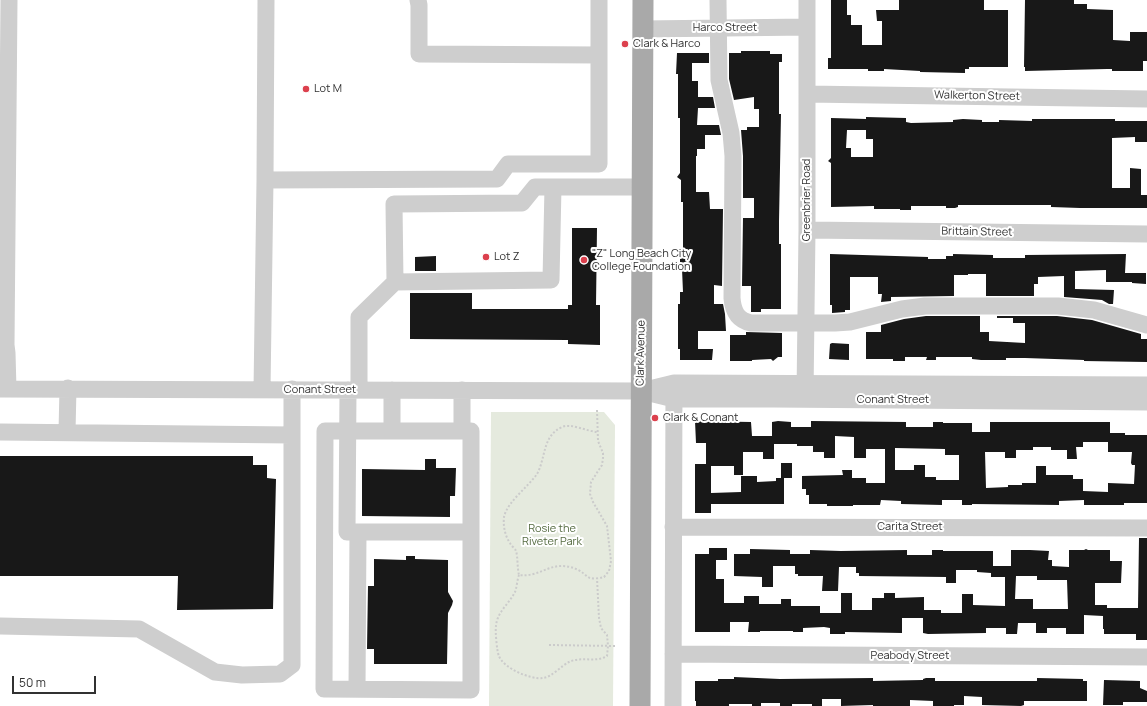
<!DOCTYPE html>
<style>
body{margin:0}
#map{position:relative;width:1147px;height:706px;overflow:hidden;background:#fff;font-family:Manrope,sans-serif}
canvas{display:block}
.scale{position:absolute;left:12px;top:676px;width:84px;height:18px;box-sizing:border-box;border:2px solid #313131;border-top:0;padding-left:5px;font-size:12px;line-height:14px;white-space:nowrap;color:#313131;-webkit-text-stroke:3px #fff;paint-order:stroke}
</style>
<div id="map">
<canvas width="1147" height="706"></canvas>
<div class="scale">50 m</div>
</div>
<script>
const context = document.querySelector('canvas').getContext('2d');
context.lineJoin = 'round';
function fillPath(path, color) { context.fillStyle = color; context.fill(path, 'evenodd'); }
function trace(path, color, width, dash) { context.strokeStyle = color; context.lineWidth = width; context.lineCap = dash ? 'butt' : 'round'; context.setLineDash(dash || []); context.stroke(path); }
function write(font, color, halo, rows, align = 'center') {
  context.font = font + ' Manrope,sans-serif'; context.lineWidth = 4; context.setLineDash([]); context.textBaseline = 'middle'; context.strokeStyle = halo; context.fillStyle = color; for (const [text, x, y, turn = 0] of rows) {
    context.save(); context.translate(x, y); context.rotate((+turn || 0) * Math.PI / 180); context.textAlign = isNaN(turn) ? turn : align; if (halo) context.strokeText(text, 0, 0); context.fillText(text, 0, 0); context.restore();
  }
}
const green = new Path2D(`
 M 491,412 L 604,412 L 615,425 L 613,706 L 489,706 Z`);
const building = new Path2D(`
 M 831,0 L 847,0 L 847,15 L 851,15 L 851,25 L 862,25 L 862,45 L 882,45 L 882,21 L 877,21 L 876,10 L 899,10 L 899,0 L 984,0 L 984,10 L 1008,10 L 1008,67 L 969,67 L 969,69 L 965,69 L 965,73 L 920,72 L 920,71 L 884,69 L 884,71 L 868,71 L 868,69 L 828,69 L 828,58 L 831,58 Z
 M 1025,0 L 1074,0 L 1074,4 L 1087,4 L 1087,9 L 1113,10 L 1113,40 L 1130,41 L 1130,32 L 1147,32 L 1147,61 L 1143,61 L 1143,71 L 1112,71 L 1112,69 L 1107,69 L 1025,71 L 1025,67 L 1024,67 Z
 M 741,51 L 770,51 L 770,54 L 782,54 L 782,62 L 779,62 L 779,114 L 781,114 L 779,221 L 779,244 L 781,244 L 781,309 L 761,309 L 761,312 L 751,312 L 751,286 L 742,286 L 743,218 L 754,218 L 754,198 L 743,198 L 743,156 L 741,130 L 747,130 L 747,127 L 759,127 L 759,109 L 754,109 L 754,97 L 734,100 L 729,79 L 729,53 L 741,53 Z
 M 677,53 L 709,53 L 709,63 L 692,63 L 692,81 L 698,81 L 698,97 L 713,97 L 715,108 L 698,108 L 697,125 L 719,125 L 721,135 L 705,135 L 705,149 L 697,149 L 697,156 L 696,156 L 696,192 L 709,192 L 710,209 L 723,209 L 722,286 L 714,285 L 714,304 L 723,304 L 725,314 L 726,331 L 698,331 L 698,349 L 713,349 L 712,360 L 680,360 L 680,349 L 678,349 L 678,304 L 680,304 L 680,292 L 683,292 L 682,269 L 680,269 L 680,258 L 683,258 L 683,202 L 681,202 L 681,180 L 677,177 L 680,173 L 680,118 L 678,118 L 678,74 L 676,74 Z
 M 866,117 L 906,118 L 906,122 L 911,123 L 953,122 L 953,120 L 963,119 L 982,120 L 982,122 L 999,122 L 999,120 L 1032,121 L 1032,119 L 1115,119 L 1115,121 L 1147,121 L 1147,142 L 1135,142 L 1135,137 L 1112,138 L 1112,188 L 1130,188 L 1130,168 L 1141,169 L 1141,195 L 1147,195 L 1147,208 L 1080,208 L 1051,207 L 1051,205 L 958,205 L 958,207 L 955,208 L 946,208 L 946,206 L 911,206 L 911,210 L 900,210 L 900,209 L 874,209 L 874,206 L 831,207 L 831,163 L 828,161 L 831,158 L 831,118 L 866,119 ZM 847,130 L 866,130 L 866,139 L 873,139 L 873,157 L 851,157 L 851,148 L 846,148 Z
 M 572,228 L 597,228 L 596,305 L 600,305 L 600,345 L 568,344 L 568,340 L 410,339 L 410,293 L 472,293 L 472,309 L 568,309 L 568,305 L 572,305 Z
 M 830,254 L 928,257 L 928,259 L 946,259 L 946,256 L 953,256 L 953,254 L 993,255 L 993,258 L 1025,258 L 1025,255 L 1126,254 L 1125,273 L 1146,273 L 1146,284 L 1132,283 L 1132,282 L 1106,282 L 1106,270 L 1075,271 L 1075,289 L 1114,290 L 1113,304 L 1109,304 L 1102,300 L 1064,297 L 1064,276 L 1038,277 L 1038,284 L 1034,284 L 1034,296 L 986,296 L 986,274 L 968,274 L 968,275 L 954,275 L 954,296 L 891,297 L 891,301 L 881,302 L 882,294 L 878,294 L 878,277 L 850,277 L 850,310 L 845,310 L 845,312 L 832,313 L 832,305 L 830,305 Z
 M 436,256 L 436,271 L 415,271 L 415,257 Z
 M 926,316 L 980,316 L 980,332 L 989,332 L 989,341 L 1025,343 L 1025,323 L 1013,323 L 1013,318 L 997,318 L 997,316 L 1057,316 L 1092,320 L 1141,334 L 1141,339 L 1147,339 L 1147,362 L 1084,361 L 1084,360 L 1025,358 L 1006,358 L 1006,360 L 981,360 L 972,359 L 972,357 L 936,357 L 936,360 L 926,360 L 927,357 L 905,357 L 905,361 L 893,361 L 893,359 L 866,359 L 866,332 L 881,332 L 881,325 L 904,319 Z
 M 746,332 L 782,333 L 782,357 L 778,357 L 773,361 L 771,359 L 752,360 L 752,361 L 730,361 L 730,335 L 746,335 Z
 M 832,343 L 849,344 L 849,360 L 829,359 L 830,344 Z
 M 695,421 L 751,422 L 752,436 L 772,436 L 772,422 L 778,421 L 791,422 L 791,427 L 811,427 L 811,421 L 906,422 L 906,427 L 933,427 L 933,422 L 943,422 L 943,423 L 972,423 L 972,432 L 990,432 L 990,422 L 1110,422 L 1110,433 L 1125,433 L 1125,435 L 1147,435 L 1147,503 L 1124,503 L 1124,505 L 1084,505 L 1084,500 L 1059,501 L 1059,505 L 972,504 L 972,505 L 962,505 L 962,500 L 942,500 L 942,505 L 901,504 L 901,501 L 881,500 L 880,505 L 853,505 L 853,506 L 827,506 L 827,504 L 809,504 L 809,495 L 806,495 L 806,489 L 802,489 L 802,476 L 843,475 L 842,470 L 852,470 L 852,478 L 866,478 L 866,483 L 885,483 L 885,449 L 866,449 L 866,458 L 854,458 L 854,437 L 835,436 L 835,458 L 824,458 L 824,452 L 813,452 L 813,446 L 797,446 L 797,444 L 774,444 L 774,459 L 763,459 L 763,452 L 743,452 L 743,475 L 734,475 L 734,466 L 711,466 L 711,493 L 741,492 L 741,476 L 757,476 L 757,482 L 776,481 L 776,478 L 781,478 L 781,463 L 792,463 L 792,478 L 784,478 L 784,504 L 711,504 L 711,513 L 695,513 L 695,464 L 706,464 L 706,443 L 696,443 ZM 1083,442 L 1108,442 L 1108,452 L 1132,452 L 1131,463 L 1132,465 L 1135,465 L 1134,484 L 1108,483 L 1108,492 L 1083,491 L 1083,479 L 1073,479 L 1073,475 L 1046,475 L 1046,466 L 1036,466 L 1036,483 L 1022,483 L 1022,485 L 1008,485 L 1008,487 L 986,488 L 985,452 L 1005,452 L 1005,458 L 1016,458 L 1016,450 L 1033,450 L 1033,447 L 1051,447 L 1051,450 L 1067,450 L 1067,459 L 1077,459 L 1076,447 L 1083,447 ZM 895,448 L 945,449 L 945,455 L 959,455 L 959,480 L 936,480 L 936,477 L 925,477 L 925,465 L 914,465 L 914,470 L 895,470 Z
 M 0,456 L 253,456 L 253,465 L 267,465 L 267,478 L 276,479 L 273,609 L 177,610 L 178,576 L 0,576 Z
 M 425,459 L 436,459 L 436,468 L 456,468 L 455,496 L 450,496 L 450,517 L 362,516 L 362,469 L 425,470 Z
 M 1139,538 L 1147,538 L 1147,640 L 1136,640 L 1136,634 L 1104,634 L 1104,629 L 1103,629 L 1103,616 L 1084,615 L 1084,634 L 1066,634 L 1066,628 L 1047,628 L 1047,633 L 1036,633 L 1036,623 L 1018,623 L 1017,634 L 1006,634 L 1006,628 L 986,628 L 986,633 L 928,634 L 923,633 L 923,618 L 902,618 L 902,633 L 845,632 L 845,634 L 830,634 L 830,628 L 824,627 L 803,628 L 803,632 L 793,632 L 793,631 L 760,631 L 760,632 L 748,632 L 749,622 L 730,622 L 730,632 L 695,632 L 695,554 L 709,554 L 709,548 L 727,548 L 727,560 L 716,560 L 716,579 L 724,579 L 724,603 L 744,603 L 744,596 L 759,596 L 759,604 L 781,604 L 781,599 L 791,599 L 791,606 L 820,606 L 820,613 L 841,613 L 841,593 L 852,593 L 852,610 L 872,610 L 872,598 L 884,598 L 884,593 L 895,593 L 895,598 L 924,597 L 924,610 L 941,610 L 941,613 L 962,613 L 962,594 L 973,594 L 973,605 L 1005,606 L 1005,577 L 991,577 L 991,573 L 977,572 L 977,570 L 956,570 L 956,583 L 946,583 L 946,577 L 859,576 L 859,573 L 856,573 L 856,567 L 839,567 L 838,591 L 822,591 L 823,576 L 798,576 L 798,574 L 795,574 L 795,566 L 773,566 L 773,587 L 762,587 L 762,577 L 734,576 L 734,554 L 750,554 L 750,549 L 790,550 L 790,554 L 810,554 L 810,550 L 841,551 L 907,550 L 907,555 L 932,555 L 932,550 L 943,550 L 943,551 L 993,551 L 993,566 L 1011,566 L 1011,550 L 1030,550 L 1049,551 L 1048,560 L 1052,560 L 1052,566 L 1069,567 L 1069,550 L 1084,550 L 1086,549 L 1088,550 L 1110,550 L 1110,561 L 1122,561 L 1121,583 L 1095,583 L 1095,605 L 1107,605 L 1107,608 L 1138,608 ZM 1016,576 L 1037,576 L 1037,580 L 1067,580 L 1068,609 L 1033,609 L 1033,599 L 1015,599 Z
 M 406,556 L 415,556 L 415,559 L 448,560 L 448,592 L 453,601 L 452,605 L 448,613 L 447,664 L 374,664 L 374,649 L 367,649 L 368,586 L 374,586 L 374,559 L 406,560 Z
 M 734,677 L 780,679 L 873,678 L 873,681 L 923,680 L 923,679 L 926,678 L 935,678 L 935,681 L 1037,681 L 1037,678 L 1083,679 L 1083,681 L 1087,681 L 1087,701 L 1024,701 L 1024,705 L 1021,706 L 982,705 L 982,697 L 964,696 L 964,705 L 954,705 L 954,706 L 933,706 L 933,701 L 910,700 L 910,706 L 873,706 L 873,705 L 841,706 L 841,699 L 822,699 L 822,706 L 812,706 L 812,704 L 792,704 L 792,706 L 780,706 L 780,703 L 761,703 L 761,706 L 752,706 L 752,704 L 729,704 L 729,706 L 696,706 L 696,701 L 695,701 L 695,681 L 718,681 L 718,679 L 734,679 Z
 M 1104,680 L 1140,681 L 1140,688 L 1147,691 L 1147,702 L 1123,702 L 1123,705 L 1103,705 Z`);
const path = new Path2D(`
 M 597,410 L 598,441 L 603,453 L 603,458 L 602,465 L 591,482 L 590,494 L 593,502 L 607,526 L 611,561 L 609,571 L 604,577 C 600,578 595,579 591,578 C 588,578 586,575 583,573 C 578,569 570,566 562,566 C 546,566 538,577 519,575 C 517,567 518,557 516,551 C 515,548 511,546 510,543 C 505,536 503,526 504,517 C 507,502 528,487 537,474 C 546,458 542,436 562,427 C 571,423 586,431 597,432
 M 519,575 C 517,580 517,587 515,592 C 509,604 497,612 496,626 C 495,630 497,653 499,656 C 503,668 531,680 543,678 C 552,677 561,666 569,662 C 581,656 596,663 607,656 L 608,646 L 607,635 L 601,628 L 599,618 L 597,578
 M 549,645 L 616,646`);
const minor = new Path2D(`
 M 418,0 L 419,5 L 419,54 L 599,55 L 599,0
 M 718,0 L 719,80 L 731,133 L 733,156 L 732,298 C 733,311 737,320 751,323 L 835,323 L 850,322 L 902,309 L 925,306 L 1058,306 L 1094,310 L 1147,325
 M 643,29 L 807,27
 M 807,94 L 1147,99
 M 265,180 L 497,179 L 508,164 L 599,164 L 599,55
 M 807,230 L 1147,234
 M 395,282 L 551,280 L 553,187
 M 0,389 L 641,391 L 674,383 L 1147,385
 M 8,389 L 7,353 L 6,345 L 9,0
 M 292,389 L 292,435
 M 262,390 L 265,180 L 266,0
 M 348,390 C 348,437 347,484 347,532 L 471,532 L 471,431 C 423,431 374,431 325,431 L 324,689 L 471,690 L 471,532
 M 359,390 L 359,317 L 395,282 L 394,204 L 522,203 L 535,187 L 642,187
 M 392,390 L 392,431
 M 462,390 L 462,431
 M 645,392 L 674,399 L 773,399 L 1147,402
 M 805,395 L 807,230 L 807,0
 M 0,432 L 292,435 L 292,665 L 280,674 L 242,675 L 215,672 L 139,629 L 0,626
 M 67,432 L 68,388
 M 673,527 L 1147,528
 M 673,654 L 1147,657
 M 357,689 L 358,532
 M 673,706 L 674,387`);
const major = new Path2D(`
 M 640,706 L 643,0`);
const markers = [
 [625,44,4,"#dc404d"],
 [306,89,4,"#dc404d"],
 [486,257,4,"#dc404d"],
 [584,260,4,"#dc404d"],
 [655,418,4,"#dc404d"]
];
const streetNames = [
 ["Harco Street",725,28],
 ["Walkerton Street",977,96,1],
 ["Greenbrier Road",807,200,-90],
 ["Brittain Street",977,232,1],
 ["Clark Avenue",641,353,-89],
 ["Conant Street",320,390],
 ["Conant Street",893,400],
 ["Carita Street",910,527],
 ["Peabody Street",910,656]
];
const poiNames = [
 ["Clark & Harco",633,44],
 ["Lot M",314,89],
 ["\"Z\" Long Beach City",592,254],
 ["College Foundation",592,267],
 ["Lot Z",494,257],
 ["Clark & Conant",663,418]
];
const parkNames = [
 ["Rosie the",552,529],
 ["Riveter Park",552,542]
];
fillPath(green, '#e5eade');
fillPath(building, '#181818');
trace(path, '#cbcbcb', 2, [2, 2]);
trace(minor, '#cecece', 17);
trace(major, '#a9a9a9', 21);
for (const [x, y, r, color] of markers) { const dot = new Path2D(); dot.arc(x, y, r, 0, 2 * Math.PI); context.fillStyle = color; context.fill(dot); trace(dot, '#fff', 1.5); }
write('11px', '#313131', '#fff', streetNames);
write('11px', '#313131', '#fff', poiNames, 'left');
write('11px', '#556b41', '#fff', parkNames);
</script>
